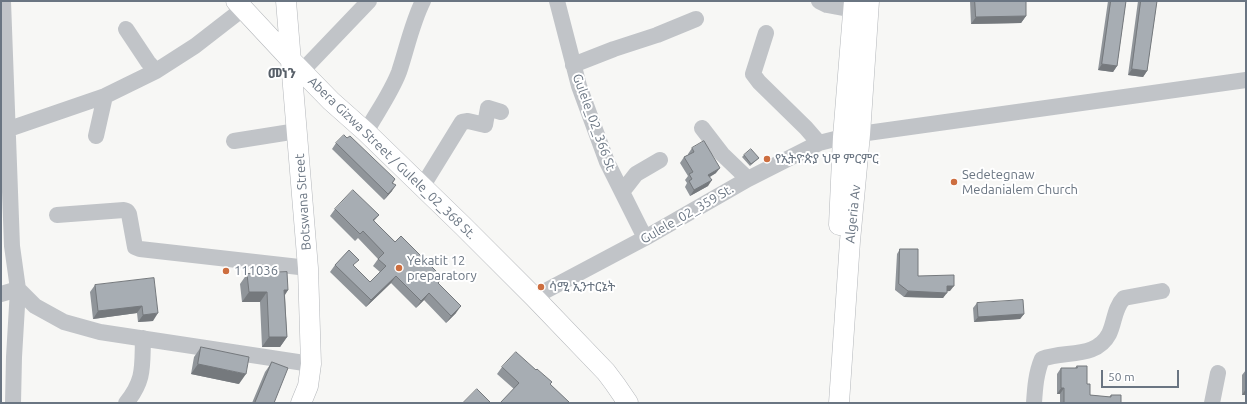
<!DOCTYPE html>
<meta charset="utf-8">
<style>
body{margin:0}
#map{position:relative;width:1247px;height:404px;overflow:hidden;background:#f7f7f5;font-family:Ubuntu,sans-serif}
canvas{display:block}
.frame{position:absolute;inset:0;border:2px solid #6a7582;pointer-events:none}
.scale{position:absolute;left:1101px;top:370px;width:78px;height:18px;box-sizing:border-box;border:2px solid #6a7582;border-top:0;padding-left:5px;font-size:12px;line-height:14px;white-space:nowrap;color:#6a7582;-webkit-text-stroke:3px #fff;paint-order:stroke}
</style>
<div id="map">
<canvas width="1247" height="404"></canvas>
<div class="frame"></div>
<div class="scale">50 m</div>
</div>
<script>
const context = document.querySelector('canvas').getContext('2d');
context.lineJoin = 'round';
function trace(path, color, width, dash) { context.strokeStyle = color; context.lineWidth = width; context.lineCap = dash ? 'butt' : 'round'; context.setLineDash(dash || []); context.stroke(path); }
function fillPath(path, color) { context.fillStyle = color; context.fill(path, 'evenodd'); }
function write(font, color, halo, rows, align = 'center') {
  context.font = font + ' Ubuntu,"Noto Sans Ethiopic",sans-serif'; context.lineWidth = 4; context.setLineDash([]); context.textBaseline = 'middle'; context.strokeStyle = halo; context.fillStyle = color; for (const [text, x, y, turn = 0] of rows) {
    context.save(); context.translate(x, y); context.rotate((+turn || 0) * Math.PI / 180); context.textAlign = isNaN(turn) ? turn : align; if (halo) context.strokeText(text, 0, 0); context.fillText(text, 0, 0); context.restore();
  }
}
const minor = new Path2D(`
 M 3,1 L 12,246 L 18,289 L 14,357 L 13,403
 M 557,1 L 579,86 L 607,162 L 645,238
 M 819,1 L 827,5 L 854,10
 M 126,29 L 148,62 L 156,71
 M 766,33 L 753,74 L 759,82 L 806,128 L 819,143
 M 573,65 L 614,49 L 657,35 L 696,19
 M 302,71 L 369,1
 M 702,128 L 722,154 L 748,179
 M 9,129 L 105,96 L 156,71 L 195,46 L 244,8
 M 366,132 C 377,112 391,93 399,72 C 407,48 412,23 423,1
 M 96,136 L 105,96
 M 234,141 L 297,131
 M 422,187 L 462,122 L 468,121 L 485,125 L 488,108 L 501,112
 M 622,192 L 636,174 L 660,160
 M 57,215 L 124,210 L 127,211 L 129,214 L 135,247 L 140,249 L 308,268
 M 1,294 L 18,289 L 35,306 L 64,322 L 100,332 L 311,364
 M 534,297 L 645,238 L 748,179 L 819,143 L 843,137 L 860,134 L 1246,80
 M 126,403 C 145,380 142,366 143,338
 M 1034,403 C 1035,388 1036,373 1042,359 C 1065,350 1096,359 1109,334 C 1115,322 1114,308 1124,298 L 1162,291
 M 1212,403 L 1218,373`);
const major = new Path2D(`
 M 236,1 L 290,59 L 331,101 L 366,132 L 463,226 L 534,297 L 606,372 L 615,384 L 628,403
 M 286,1 L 308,268 L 311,364 L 308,386 L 301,403
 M 839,225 L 843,137 L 854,1
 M 839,403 L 850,241 L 860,134 L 869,1`);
const wall = new Path2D(`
 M 970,1 L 1026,1 L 1026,16 L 1021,23 L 971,24 Z
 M 1108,1 L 1126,1 L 1117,66 L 1113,72 L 1098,70 Z
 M 1138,1 L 1157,1 L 1147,71 L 1143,77 L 1128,75 Z
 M 336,143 L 395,179 L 393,183 L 392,191 L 384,200 L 332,149 Z
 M 692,148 L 716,173 L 710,177 L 708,186 L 690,196 L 685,187 L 687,183 L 685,180 L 688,176 L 680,163 L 684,157 L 688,155 L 688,154 Z
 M 744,155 L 759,158 L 750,166 L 742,157 Z
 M 335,209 L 379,215 L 374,221 L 439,284 L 456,313 L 446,323 L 424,300 L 416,308 L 391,283 L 366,307 L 330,272 L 335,265 L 354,266 L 370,282 L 380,272 L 373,266 L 378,259 L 358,238 L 355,241 L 330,216 Z
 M 1246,242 L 1246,250 L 1245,244 Z
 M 900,249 L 918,276 L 950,291 L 947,291 L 943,298 L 904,297 L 895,290 L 897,254 Z
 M 247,274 L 288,290 L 285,295 L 287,337 L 280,347 L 262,347 L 260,302 L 242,302 L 240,284 Z
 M 154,278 L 153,321 L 138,322 L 137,313 L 93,319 L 90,292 L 95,285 Z
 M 977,303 L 1024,314 L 1020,319 L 974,322 L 973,308 Z
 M 201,347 L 239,384 L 191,374 L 194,357 Z
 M 272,362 L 274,403 L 252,403 L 265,372 Z
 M 1077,366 L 1087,384 L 1090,395 L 1109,397 L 1111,395 L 1121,403 L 1060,403 L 1060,394 L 1057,394 L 1057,374 L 1061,368 L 1075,368 Z
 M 502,367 L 536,370 L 552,382 L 550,384 L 569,403 L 500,403 L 514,389 L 497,374 Z
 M 1246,370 L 1246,403 L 1245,403 L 1246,395 L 1242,395 L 1242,375 Z`);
const shadedWall = new Path2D(`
 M 1026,16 L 1021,23 L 971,24 L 976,17 Z
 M 1102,64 L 1117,66 L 1113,72 L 1098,70 Z
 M 1132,69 L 1147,71 L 1143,77 L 1128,75 Z
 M 720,168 L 716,173 L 704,180 L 708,175 Z
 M 712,180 L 708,186 L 690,196 L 694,190 Z
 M 396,185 L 392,191 L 384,200 L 388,194 Z
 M 396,276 L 391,283 L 366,307 L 371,300 Z
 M 947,286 L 954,286 L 950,291 L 943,292 Z
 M 284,290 L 288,290 L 281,300 Z
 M 908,291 L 947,293 L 943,298 L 904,297 Z
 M 249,292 L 267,292 L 260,302 L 242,302 Z
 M 429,293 L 424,300 L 416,308 L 421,301 Z
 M 142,306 L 137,313 L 93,319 L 98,311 Z
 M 461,306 L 456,313 L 446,323 L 451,316 Z
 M 158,313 L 153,321 L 138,322 L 143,315 Z
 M 1024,314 L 1020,319 L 974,322 L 978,317 Z
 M 269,337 L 287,337 L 280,347 L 262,347 Z
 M 198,364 L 246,374 L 239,384 L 191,374 Z
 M 1061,388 L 1064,388 L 1060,394 L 1057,394 Z
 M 1246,389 L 1246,395 L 1242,395 Z`);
const building = new Path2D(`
 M 975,1 L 1026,1 L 1026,16 L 976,17 Z
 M 1111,1 L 1126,1 L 1117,66 L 1102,64 Z
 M 1141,1 L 1157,1 L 1147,71 L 1132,69 Z
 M 344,135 L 347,138 L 350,136 L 395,179 L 392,183 L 396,185 L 388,194 L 336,143 Z
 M 704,141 L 720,168 L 708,175 L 712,180 L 694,190 L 689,181 L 692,179 L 689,174 L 693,172 L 684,157 L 694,152 L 692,148 Z
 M 751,149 L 759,158 L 751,164 L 744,155 Z
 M 353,190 L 379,215 L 373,220 L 395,242 L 401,236 L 443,278 L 438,283 L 461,306 L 451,316 L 429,293 L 421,301 L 396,276 L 371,300 L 335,265 L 349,250 L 359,260 L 353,265 L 370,282 L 386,266 L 378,259 L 384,253 L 363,231 L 360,234 L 335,209 Z
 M 900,249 L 918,249 L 918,276 L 954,275 L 954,286 L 947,286 L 947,293 L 908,291 L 899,284 Z
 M 287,272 L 288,290 L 284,290 L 287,337 L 269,337 L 267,292 L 249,292 L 247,274 Z
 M 154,278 L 158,313 L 143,315 L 142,306 L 98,311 L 95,285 Z
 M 1023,300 L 1024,314 L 978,317 L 977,303 Z
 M 201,347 L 249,357 L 246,374 L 198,364 Z
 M 516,352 L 536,370 L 537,369 L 552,382 L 550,384 L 569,402 L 568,403 L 540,403 L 540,402 L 539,403 L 500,403 L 519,383 L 502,367 Z
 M 272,362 L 288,368 L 274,403 L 255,403 Z
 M 1077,366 L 1087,366 L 1087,384 L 1090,384 L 1090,395 L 1111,397 L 1111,395 L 1121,395 L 1121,403 L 1064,403 L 1064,388 L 1061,388 L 1061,368 L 1077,368 Z
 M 477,389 L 491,403 L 463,403 Z`);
const markers = [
 [767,159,4,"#cd6e3f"],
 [954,182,4,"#cd6e3f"],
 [399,268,4,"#cd6e3f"],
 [226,271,4,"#cd6e3f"],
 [541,287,4,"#cd6e3f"]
];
const streetNames = [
 ["Gulele_02_366 St",594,122,70],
 ["Abera Gizwa Street / Gulele_02_368 St.",392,158,44],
 ["Botswana Street",303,202,-94],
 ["Gulele_02_359 St.",687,214,-30],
 ["Algeria Av",853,214,-84]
];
const poiNames = [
 ["የኢትዮጵያ ህዋ ምርምር",775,159],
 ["Sedetegnaw",962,175],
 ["Medanialem Church",962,190],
 ["Yekatit 12",407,261],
 ["preparatory",407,276],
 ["111036",234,271],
 ["ሳሚ ኢንተርኔት",549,287]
];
const neighbourhoodNames = [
 ["መነን",282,73]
];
trace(major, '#b3b6ba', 21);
trace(minor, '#c1c4c8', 16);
trace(major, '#fff', 20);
fillPath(wall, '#90959a');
fillPath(shadedWall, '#75797d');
fillPath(building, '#a7adb3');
trace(building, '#75797d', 1);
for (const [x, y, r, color] of markers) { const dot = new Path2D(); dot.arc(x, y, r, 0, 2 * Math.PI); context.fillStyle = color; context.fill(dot); trace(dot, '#fff', 1.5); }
write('13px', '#6a7582', '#fff', streetNames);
write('13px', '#6a7582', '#fff', poiNames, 'left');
write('bold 14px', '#575f68', '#fff', neighbourhoodNames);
</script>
